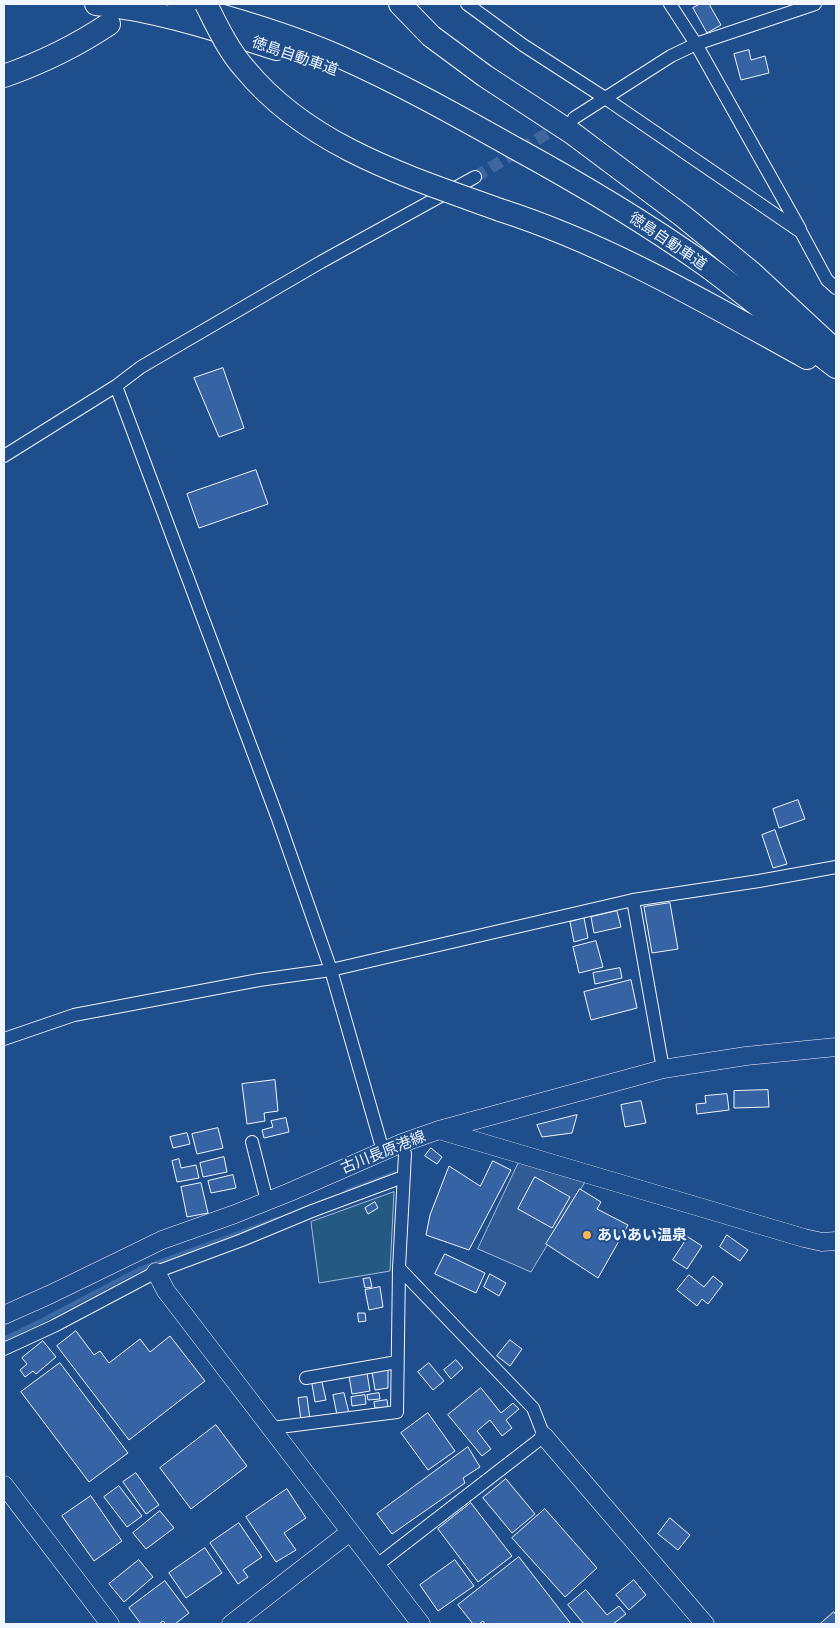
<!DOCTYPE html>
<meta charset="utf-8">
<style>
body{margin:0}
#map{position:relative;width:840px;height:1628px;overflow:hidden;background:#1f4e8c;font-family:Barlow,sans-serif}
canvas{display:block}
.frame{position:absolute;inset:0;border:5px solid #f2f6ff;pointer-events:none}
</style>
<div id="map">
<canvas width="840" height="1628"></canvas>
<div class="frame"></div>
</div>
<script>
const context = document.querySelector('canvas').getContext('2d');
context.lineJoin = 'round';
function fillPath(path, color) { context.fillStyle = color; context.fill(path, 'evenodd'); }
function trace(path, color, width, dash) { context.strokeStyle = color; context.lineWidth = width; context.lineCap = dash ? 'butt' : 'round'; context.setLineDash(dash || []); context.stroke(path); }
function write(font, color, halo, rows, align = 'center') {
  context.font = font + ' Barlow,"Noto Sans JP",sans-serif'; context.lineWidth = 4; context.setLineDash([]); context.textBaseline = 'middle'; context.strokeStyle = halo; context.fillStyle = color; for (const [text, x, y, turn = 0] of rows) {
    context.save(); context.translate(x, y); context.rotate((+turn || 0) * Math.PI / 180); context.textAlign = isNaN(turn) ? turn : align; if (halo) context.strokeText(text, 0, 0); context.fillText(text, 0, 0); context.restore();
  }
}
const green = new Path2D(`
 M 394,1192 L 390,1271 L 319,1283 L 311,1222 Z`);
const parking = new Path2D(`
 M 519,1162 L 585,1182 L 531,1272 L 478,1249 Z`);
const stream = new Path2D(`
 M 347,1191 L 395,1173
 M 4,1339 L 43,1320 L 140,1269 L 277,1219`);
const building = new Path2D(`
 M 700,4 L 709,4 L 721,25 L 707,33 L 693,8 Z
 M 749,50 L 751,60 L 765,56 L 769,73 L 741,80 L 734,54 Z
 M 223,368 L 244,428 L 219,437 L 194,378 Z
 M 256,470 L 268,504 L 199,528 L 187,494 Z
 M 798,800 L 805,819 L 779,828 L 773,809 Z
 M 775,830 L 787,864 L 773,868 L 762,835 Z
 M 670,903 L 678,949 L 652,953 L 644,907 Z
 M 617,911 L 621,927 L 594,933 L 591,917 Z
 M 584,918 L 588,938 L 574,942 L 570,922 Z
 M 596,941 L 603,967 L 579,973 L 573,947 Z
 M 620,968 L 622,978 L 595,984 L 593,973 Z
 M 631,980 L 637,1008 L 591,1020 L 584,992 Z
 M 275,1080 L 278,1111 L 264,1113 L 265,1121 L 247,1124 L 242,1084 Z
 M 768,1090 L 769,1107 L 734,1108 L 734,1091 Z
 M 727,1094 L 729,1110 L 697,1114 L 696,1104 L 706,1103 L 705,1096 Z
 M 641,1101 L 646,1123 L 625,1127 L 621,1105 Z
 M 577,1115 L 572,1133 L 542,1137 L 537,1125 Z
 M 286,1118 L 289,1132 L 264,1138 L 262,1130 L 273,1127 L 271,1121 Z
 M 218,1128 L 223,1148 L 197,1154 L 192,1134 Z
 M 187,1133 L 190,1144 L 173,1148 L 170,1137 Z
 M 431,1148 L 442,1157 L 437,1164 L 425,1156 Z
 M 224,1157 L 227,1172 L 203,1177 L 200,1163 Z
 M 179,1159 L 181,1168 L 196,1165 L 199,1178 L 177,1182 L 172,1161 Z
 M 493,1161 L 511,1170 L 469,1250 L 426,1235 L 430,1215 L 449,1166 L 480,1186 Z
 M 233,1175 L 236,1188 L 211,1193 L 208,1181 Z
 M 535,1177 L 570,1197 L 552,1228 L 518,1209 Z
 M 201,1183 L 208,1213 L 187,1217 L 181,1187 Z
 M 580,1189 L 601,1202 L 597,1209 L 628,1225 L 598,1278 L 546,1244 Z
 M 375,1202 L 378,1208 L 368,1214 L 365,1208 Z
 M 727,1235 L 748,1250 L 740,1261 L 720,1247 Z
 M 688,1237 L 702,1246 L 687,1269 L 673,1260 Z
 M 445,1254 L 485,1273 L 476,1293 L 435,1274 Z
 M 490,1274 L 506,1283 L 499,1296 L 484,1287 Z
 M 689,1275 L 704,1287 L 713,1276 L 723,1284 L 708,1304 L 702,1299 L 697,1306 L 677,1290 Z
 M 370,1278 L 372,1287 L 365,1288 L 363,1279 Z
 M 380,1287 L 383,1307 L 369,1310 L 365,1290 Z
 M 358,1313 L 365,1313 L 366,1321 L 359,1322 Z
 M 76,1331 L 94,1355 L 100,1351 L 109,1363 L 140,1339 L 150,1352 L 170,1336 L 205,1381 L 129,1440 L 57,1346 Z
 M 510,1340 L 522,1349 L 510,1366 L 497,1356 Z
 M 43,1341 L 56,1357 L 36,1374 L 33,1371 L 25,1377 L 20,1370 L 27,1364 L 22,1358 Z
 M 456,1360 L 463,1368 L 451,1379 L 444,1370 Z
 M 60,1363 L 128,1453 L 89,1482 L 21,1392 Z
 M 429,1363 L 444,1381 L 433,1390 L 418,1372 Z
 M 388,1368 L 388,1388 L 375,1390 L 372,1372 Z
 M 367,1373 L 370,1391 L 352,1394 L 349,1376 Z
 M 322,1382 L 326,1400 L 315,1402 L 312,1384 Z
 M 481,1388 L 501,1413 L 513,1403 L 519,1409 L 506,1420 L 512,1428 L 502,1436 L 490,1420 L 477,1431 L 491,1449 L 482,1456 L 448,1415 Z
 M 344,1393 L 349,1413 L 337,1415 L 333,1395 Z
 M 379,1393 L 380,1399 L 368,1400 L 367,1395 Z
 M 365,1395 L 366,1404 L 352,1406 L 351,1397 Z
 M 307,1397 L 310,1419 L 301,1420 L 298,1398 Z
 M 387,1400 L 388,1407 L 375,1408 L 374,1402 Z
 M 428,1413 L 455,1451 L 428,1470 L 401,1433 Z
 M 216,1425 L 247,1466 L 191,1509 L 160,1468 Z
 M 468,1447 L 480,1467 L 463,1478 L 465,1483 L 392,1534 L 377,1514 Z
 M 136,1473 L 159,1505 L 146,1514 L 123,1482 Z
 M 506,1479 L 535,1514 L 512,1533 L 483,1498 Z
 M 119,1486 L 142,1516 L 127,1527 L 104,1497 Z
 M 287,1489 L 306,1518 L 284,1533 L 296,1550 L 276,1562 L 246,1517 Z
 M 91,1496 L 122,1541 L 94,1561 L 62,1516 Z
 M 471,1503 L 512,1556 L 478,1582 L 438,1529 Z
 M 545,1509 L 597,1568 L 565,1597 L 512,1538 Z
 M 160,1511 L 174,1528 L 146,1549 L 133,1533 Z
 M 670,1518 L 690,1535 L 678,1550 L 658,1534 Z
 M 239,1523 L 262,1557 L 243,1570 L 248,1577 L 238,1584 L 210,1543 Z
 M 205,1548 L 222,1573 L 186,1598 L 169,1573 Z
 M 519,1557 L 571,1624 L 485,1624 L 483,1621 L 479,1624 L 473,1624 L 458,1605 Z
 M 139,1560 L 153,1577 L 124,1602 L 109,1584 Z
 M 455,1560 L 474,1586 L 438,1611 L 420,1585 Z
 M 634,1580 L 646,1595 L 629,1610 L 616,1595 Z
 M 165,1581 L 189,1613 L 175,1624 L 166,1624 L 163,1621 L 159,1624 L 141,1624 L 129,1608 Z
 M 586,1590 L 607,1615 L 619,1606 L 626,1614 L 613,1624 L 584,1624 L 568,1605 Z
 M 834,1612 L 836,1615 L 836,1624 L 820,1624 Z`);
const streetTunnel = new Path2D(`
 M 475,177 L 563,124`);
const street = new Path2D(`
 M 467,4 L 523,45 L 605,98 L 801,232 L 827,280 L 836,288
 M 670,4 L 696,44 L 800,229
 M 574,118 L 671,56 L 696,44 L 815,4
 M 116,386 L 278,819 L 331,970 L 383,1151
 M 4,456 L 116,386 L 141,367 L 321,262 L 475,177
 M 633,900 L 663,1069
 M 4,1039 L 74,1015 L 259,980 L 331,970 L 633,900 L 759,881 L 836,867
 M 252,1142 L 267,1201
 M 4,1349 L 54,1326 L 156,1272 L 242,1240 L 312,1211 L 403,1177
 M 306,1378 L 397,1362
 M 272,1428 L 397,1412 L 399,1268
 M 377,1565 L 544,1436 L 533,1408 L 399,1268 L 405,1154 L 402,1143`);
const secondary = new Path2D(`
 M 439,1130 L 804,1238 L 822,1242 L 836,1241
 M 156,1272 L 166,1291 L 421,1624
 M 4,1315 L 51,1294 L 162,1240 L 235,1214 L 290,1192 L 402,1143 L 439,1130 L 663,1069 L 746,1056 L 836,1047
 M 544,1436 L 705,1624
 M 4,1485 L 110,1624
 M 231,1624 L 350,1532`);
const highway = new Path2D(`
 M 96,4 C 157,10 219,31 277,49
 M 179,4 C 233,18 287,34 338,56 C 399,83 456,115 513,147 C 579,183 643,221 704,264 C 749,297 792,333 836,367
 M 400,4 L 431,36 L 485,76 L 572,133 L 684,217 L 752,273 L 836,351
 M 4,76 C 41,63 76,46 109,24
 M 500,210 C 609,245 707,303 807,358`);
const highwayBridge = new Path2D(`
 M 206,4 C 217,26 228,50 245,69 C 309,147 409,177 500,210`);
const markers = [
 [587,1235,5,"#ffb74d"]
];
const streetNames = [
 ["徳島自動車道",295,56,19],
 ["徳島自動車道",668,241,34],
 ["古川長原港線",383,1152,-22]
];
const poiNames = [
 ["あいあい温泉",597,1235]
];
fillPath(green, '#245a82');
trace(green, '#a8bbd7', 1);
fillPath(parking, '#305b95');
trace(parking, '#a8bbd7', 1);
trace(stream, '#3b69a3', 4.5);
fillPath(building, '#3563a3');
trace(building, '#f2f6ff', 1);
trace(streetTunnel, '#3f679d', 12, [12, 6]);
trace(street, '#f2f6ff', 14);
trace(secondary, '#f2f6ff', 19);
trace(highway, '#f2f6ff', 24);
trace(street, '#1f4e8c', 12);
trace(secondary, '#1f4e8c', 18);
trace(highway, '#1f4e8c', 22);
trace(highwayBridge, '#f2f6ff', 24, []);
trace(highwayBridge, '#1f4e8c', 22);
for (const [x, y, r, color] of markers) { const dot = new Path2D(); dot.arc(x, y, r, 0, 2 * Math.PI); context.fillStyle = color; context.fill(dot); trace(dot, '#1f4e8c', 2); }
write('15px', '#f2f6ff', '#1f4e8c', streetNames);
write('bold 15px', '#f2f6ff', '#1f4e8c', poiNames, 'left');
</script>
